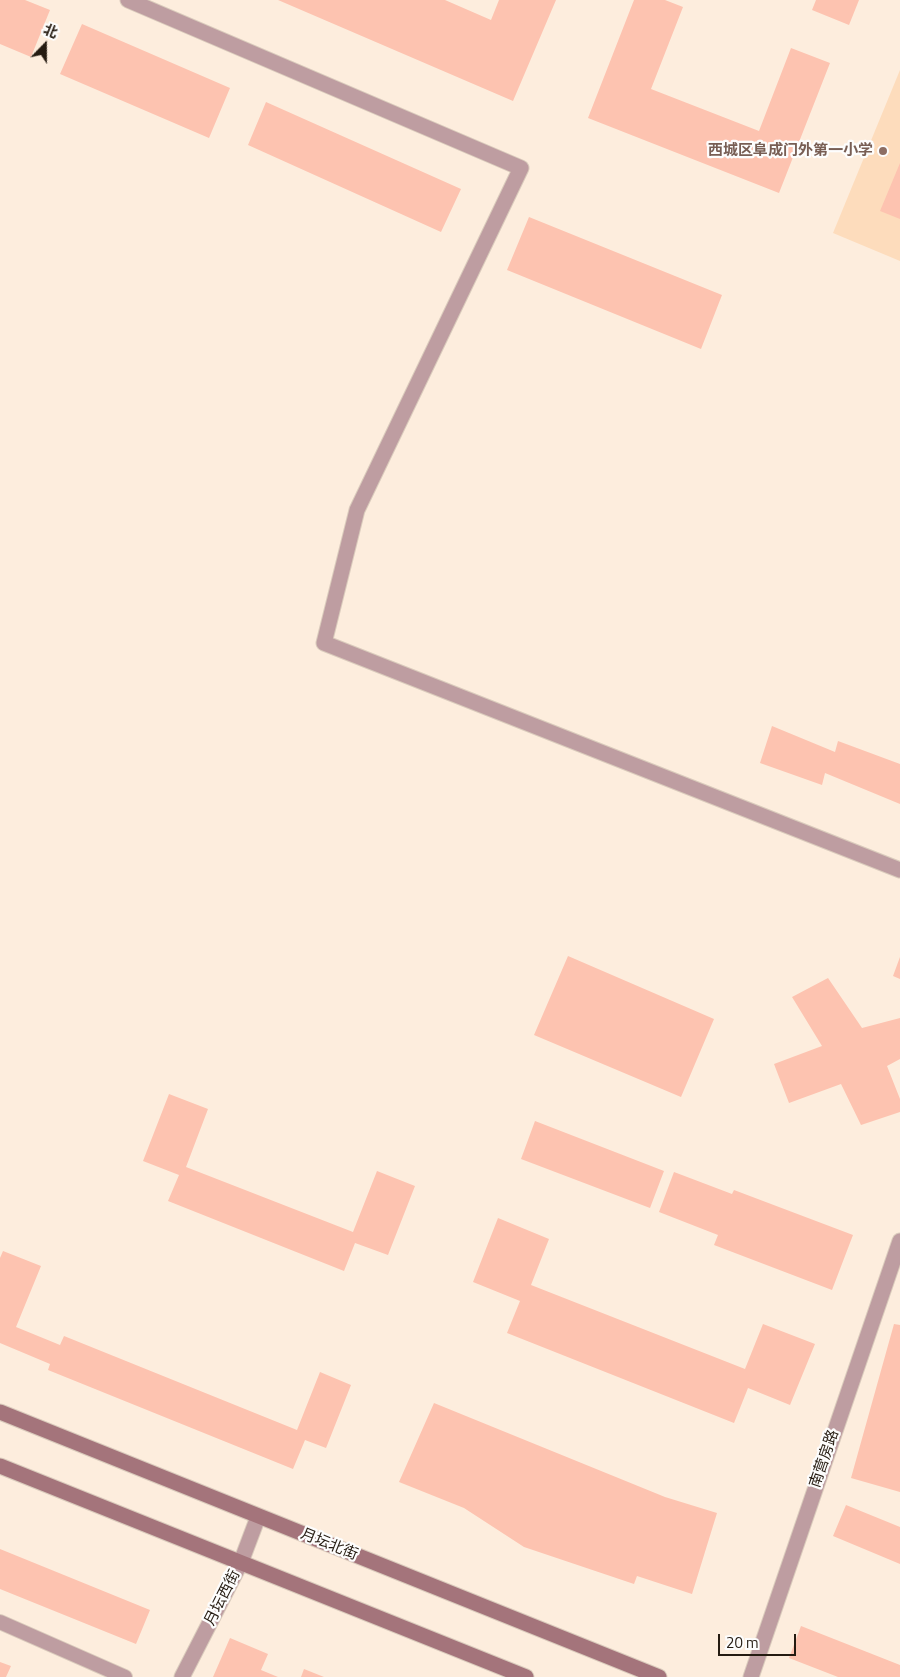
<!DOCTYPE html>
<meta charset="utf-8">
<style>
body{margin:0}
#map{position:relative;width:900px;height:1677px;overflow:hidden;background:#fdeddd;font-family:"Titillium Web","Noto Sans SC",sans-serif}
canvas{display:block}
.north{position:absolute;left:20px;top:20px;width:50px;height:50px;-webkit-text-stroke:4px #fdfdfd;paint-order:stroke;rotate:22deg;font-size:14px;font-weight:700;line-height:20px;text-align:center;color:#251b11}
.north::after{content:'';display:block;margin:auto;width:18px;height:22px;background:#251b11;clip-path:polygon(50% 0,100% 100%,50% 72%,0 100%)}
.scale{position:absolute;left:718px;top:1634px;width:78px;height:22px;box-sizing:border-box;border:2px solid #251b11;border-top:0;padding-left:6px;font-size:15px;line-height:18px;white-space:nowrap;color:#251b11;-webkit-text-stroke:4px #fdfdfd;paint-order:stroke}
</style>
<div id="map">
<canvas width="900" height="1677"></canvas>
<div class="north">北</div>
<div class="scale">20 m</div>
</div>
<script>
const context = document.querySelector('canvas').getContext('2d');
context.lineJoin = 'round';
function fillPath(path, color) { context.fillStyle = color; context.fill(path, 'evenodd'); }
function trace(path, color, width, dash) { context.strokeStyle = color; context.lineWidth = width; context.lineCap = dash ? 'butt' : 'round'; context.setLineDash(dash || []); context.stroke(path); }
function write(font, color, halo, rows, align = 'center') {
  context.font = font + ' "Titillium Web","Noto Sans SC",sans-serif'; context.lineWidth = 4.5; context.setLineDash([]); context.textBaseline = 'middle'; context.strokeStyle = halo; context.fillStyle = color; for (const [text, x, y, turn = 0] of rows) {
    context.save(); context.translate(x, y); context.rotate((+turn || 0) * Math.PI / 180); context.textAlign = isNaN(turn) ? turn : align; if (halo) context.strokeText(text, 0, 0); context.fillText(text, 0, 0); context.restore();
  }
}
const built = new Path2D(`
 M 900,70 L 900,261 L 833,233 Z`);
const building = new Path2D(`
 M 0,0 L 25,0 L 50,10 L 31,57 L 0,44 Z
 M 278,0 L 445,0 L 491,20 L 499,0 L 556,0 L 513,101 Z
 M 634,0 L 665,0 L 683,7 L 651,89 L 759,131 L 791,48 L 830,63 L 779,193 L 588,118 Z
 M 816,0 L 859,0 L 849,25 L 812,10 Z
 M 82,24 L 230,88 L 209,138 L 60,74 Z
 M 266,102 L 461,189 L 441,232 L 248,145 Z
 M 900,163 L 900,219 L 880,211 Z
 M 529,217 L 722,295 L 701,349 L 507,270 Z
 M 772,726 L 835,752 L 838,741 L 900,764 L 900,804 L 825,773 L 822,785 L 760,763 Z
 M 568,956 L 714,1019 L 681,1097 L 534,1035 Z
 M 900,957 L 900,979 L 893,976 Z
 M 828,978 L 862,1028 L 900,1018 L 900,1059 L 887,1066 L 900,1099 L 900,1112 L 861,1125 L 841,1084 L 789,1103 L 774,1064 L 822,1046 L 792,997 Z
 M 169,1094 L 208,1109 L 186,1167 L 353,1232 L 377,1171 L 415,1186 L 388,1255 L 355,1243 L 344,1271 L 168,1201 L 179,1175 L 143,1161 Z
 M 535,1121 L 664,1171 L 650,1208 L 521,1159 Z
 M 674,1172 L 732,1194 L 734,1190 L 853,1235 L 832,1290 L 714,1245 L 718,1235 L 659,1212 Z
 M 498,1218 L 549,1239 L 531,1285 L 745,1369 L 763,1324 L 815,1344 L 790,1405 L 748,1388 L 734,1423 L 507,1333 L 520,1301 L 473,1282 Z
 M 3,1251 L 41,1266 L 16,1327 L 60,1345 L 64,1336 L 297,1430 L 320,1372 L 351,1385 L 326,1448 L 305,1440 L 293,1469 L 48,1370 L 50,1364 L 0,1343 L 0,1258 Z
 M 894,1324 L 900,1325 L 900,1492 L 851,1478 Z
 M 434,1403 L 665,1497 L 717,1513 L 692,1594 L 637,1576 L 634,1584 L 524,1547 L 464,1508 L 399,1482 Z
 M 846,1505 L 900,1527 L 900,1564 L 833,1536 Z
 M 0,1549 L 150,1610 L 136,1644 L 0,1589 Z
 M 801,1626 L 900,1665 L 900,1677 L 838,1677 L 789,1658 Z
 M 230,1638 L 268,1654 L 261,1670 L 278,1677 L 213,1677 Z
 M 0,1662 L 11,1666 L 6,1677 L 0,1677 Z
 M 304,1669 L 324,1677 L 301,1677 Z`);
const lane = new Path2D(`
 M 0,1622 L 125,1677`);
const street = new Path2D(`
 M 128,0 L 521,168 L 357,510 L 324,643 L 900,870
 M 182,1677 L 241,1562 L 258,1517
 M 751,1677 L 900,1241`);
const secondary = new Path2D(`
 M 0,1412 L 659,1677
 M 0,1466 L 526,1677`);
const markers = [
 [883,151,5,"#8d6e63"]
];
const educationNames = [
 ["西城区阜成门外第一小学",873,151]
];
const streetNames = [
 ["南营房路",825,1459,-71],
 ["月坛北街",329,1545,22],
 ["月坛西街",223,1598,-63]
];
fillPath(built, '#fddcbc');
fillPath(building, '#fdc3b0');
trace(lane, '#dacbbc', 16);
trace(street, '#dacbbc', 17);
trace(secondary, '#dacbbc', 17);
trace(lane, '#be9da1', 14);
trace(street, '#be9da1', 15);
trace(secondary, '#a4747b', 15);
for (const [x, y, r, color] of markers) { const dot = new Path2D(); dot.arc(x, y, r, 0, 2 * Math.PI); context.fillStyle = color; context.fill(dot); trace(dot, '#fdfdfd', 2); }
write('bold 15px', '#785e54', '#fdfdfd', educationNames, 'right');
write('15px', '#251b11', '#fdfdfd', streetNames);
</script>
